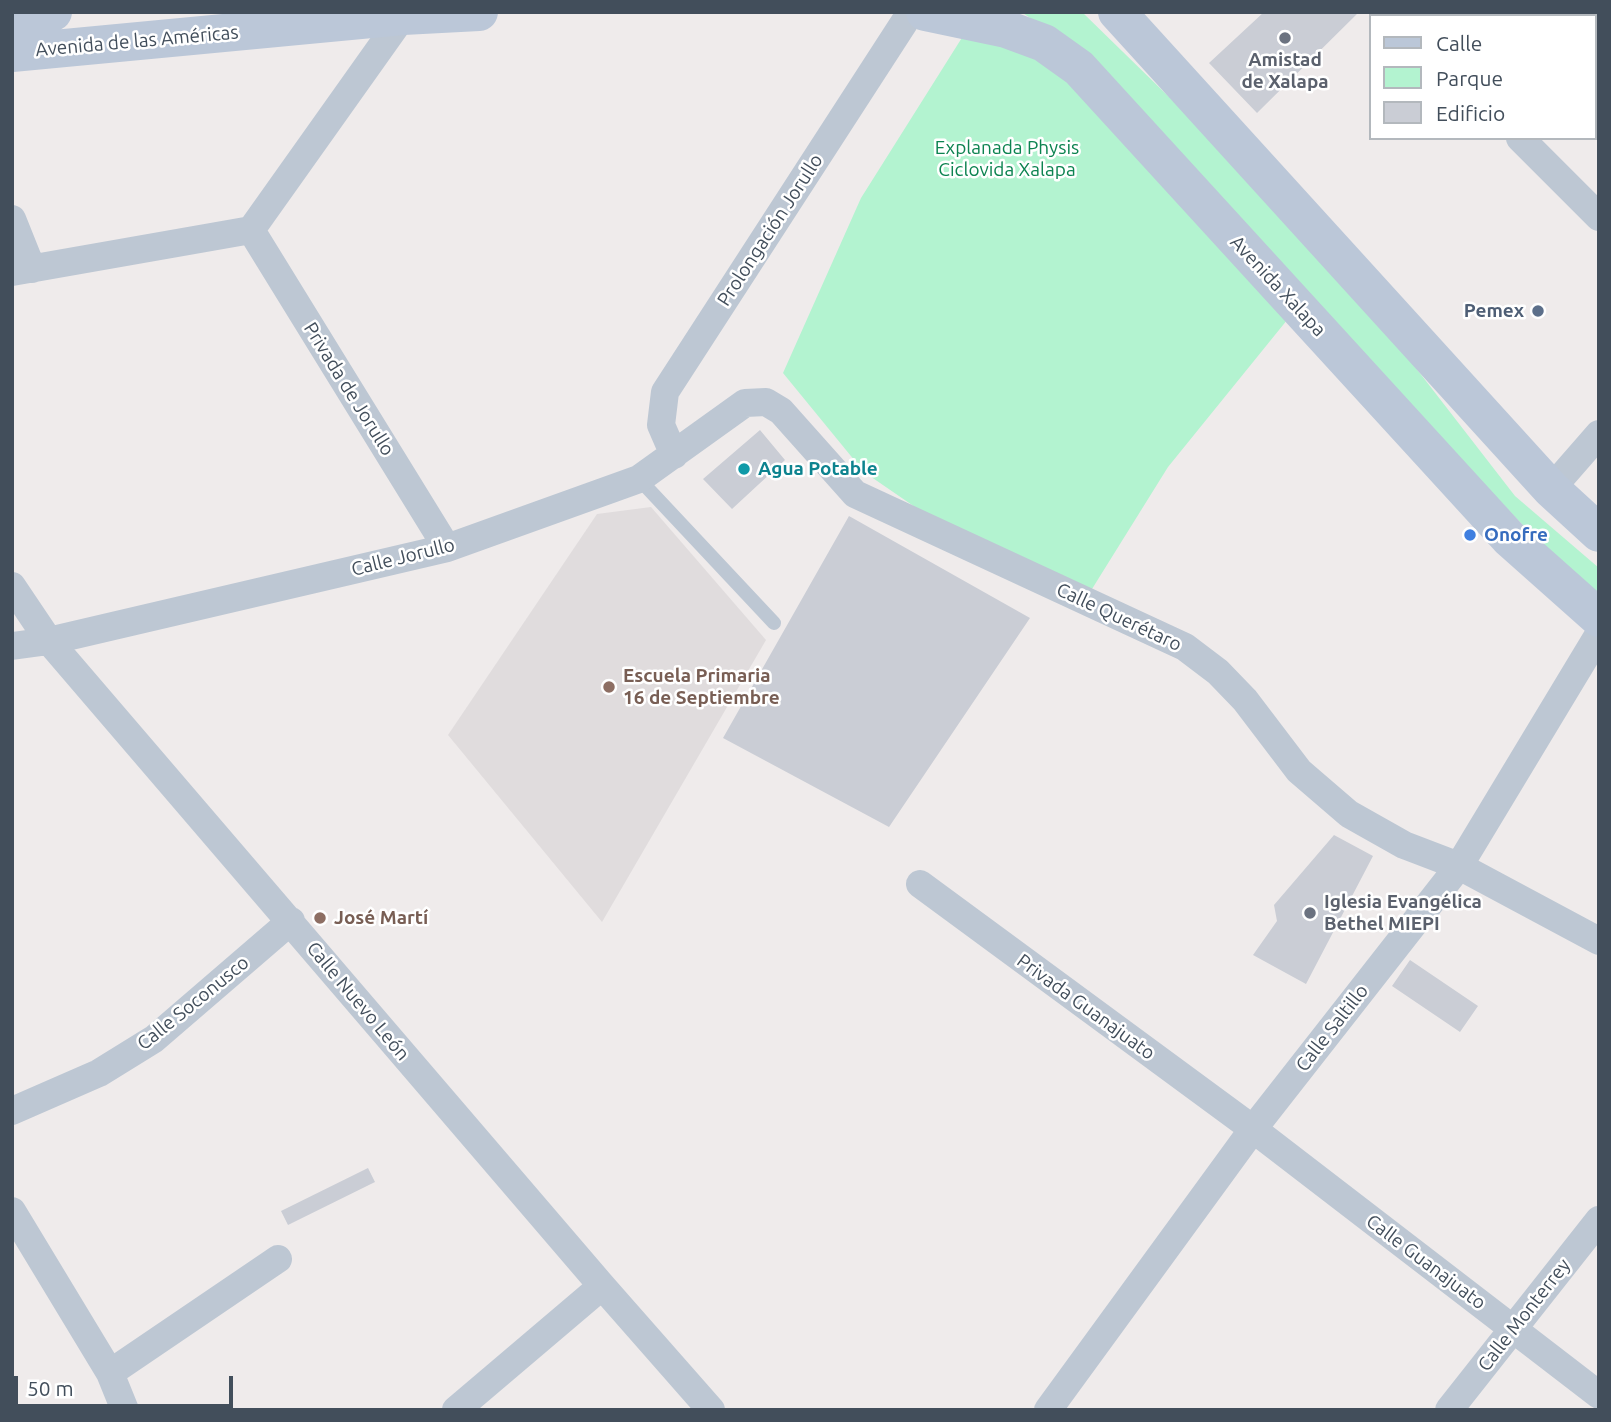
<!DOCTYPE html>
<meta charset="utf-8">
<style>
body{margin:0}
#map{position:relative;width:1611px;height:1422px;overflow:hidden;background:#efebeb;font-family:Ubuntu,sans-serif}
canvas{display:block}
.frame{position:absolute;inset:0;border:14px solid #424e5b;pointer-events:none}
.legend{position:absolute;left:1369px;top:14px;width:228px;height:126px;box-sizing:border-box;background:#fff;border:2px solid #b3b8bd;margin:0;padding:9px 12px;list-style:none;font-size:21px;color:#424e5b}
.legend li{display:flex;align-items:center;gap:14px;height:35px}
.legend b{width:35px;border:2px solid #b3b8bd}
.scale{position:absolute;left:14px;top:1376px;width:219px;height:32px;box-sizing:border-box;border:4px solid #424e5b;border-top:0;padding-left:9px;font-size:21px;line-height:24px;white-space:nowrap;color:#424e5b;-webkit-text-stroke:5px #fff;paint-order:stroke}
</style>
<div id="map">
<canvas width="1611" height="1422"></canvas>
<div class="frame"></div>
<ul class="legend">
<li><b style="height:9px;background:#bbc7d8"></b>Calle</li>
<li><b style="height:19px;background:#b3f3d0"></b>Parque</li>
<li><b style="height:19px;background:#cacdd5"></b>Edificio</li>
</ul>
<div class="scale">50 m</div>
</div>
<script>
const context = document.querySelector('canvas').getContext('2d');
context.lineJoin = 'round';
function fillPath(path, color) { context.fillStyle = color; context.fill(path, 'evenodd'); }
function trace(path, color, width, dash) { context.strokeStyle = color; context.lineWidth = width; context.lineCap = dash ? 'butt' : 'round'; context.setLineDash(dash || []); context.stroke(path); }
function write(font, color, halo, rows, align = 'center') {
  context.font = font + ' Ubuntu,sans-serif'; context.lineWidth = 5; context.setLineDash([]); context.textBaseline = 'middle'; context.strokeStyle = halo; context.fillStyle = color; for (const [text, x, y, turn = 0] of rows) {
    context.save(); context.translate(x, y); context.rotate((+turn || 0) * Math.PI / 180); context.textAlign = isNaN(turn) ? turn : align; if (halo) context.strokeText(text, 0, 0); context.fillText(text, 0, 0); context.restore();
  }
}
const education = new Path2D(`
 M 651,507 L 766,640 L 602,922 L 448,735 L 597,514 Z`);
const green = new Path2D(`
 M 1018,12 L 1082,12 L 1204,131 L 1340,270 L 1515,496 L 1599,568 L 1599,606 L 1074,49 L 1023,13 Z
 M 975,17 L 1034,39 L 1296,309 L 1168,467 L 1087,597 L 963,540 L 864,472 L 783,373 L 861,198 Z`);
const building = new Path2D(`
 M 1264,12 L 1359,12 L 1257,113 L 1209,63 Z
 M 760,430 L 785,460 L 732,509 L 703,479 Z
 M 849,516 L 1030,618 L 889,827 L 723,738 Z
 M 1334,835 L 1373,856 L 1306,984 L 1253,955 L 1277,921 L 1274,905 Z
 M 1410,960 L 1478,1006 L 1460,1032 L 1392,986 Z
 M 368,1168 L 375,1182 L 288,1225 L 281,1211 Z`);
const service = new Path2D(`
 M 639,479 L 774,623`);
const minor = new Path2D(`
 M 1407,12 L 1410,16
 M 1520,138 L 1599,217
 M 12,219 L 32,269
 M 251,230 L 447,548
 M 12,272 L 251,230 L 403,16
 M 674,455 L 661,425 L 665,392 L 911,12
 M 1551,489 L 1599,434
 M 12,586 L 49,641 L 602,1286 L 711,1410
 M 12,646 L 49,641 L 447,548 L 639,479 L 745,403 L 766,402 L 781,411 L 855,494 L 1185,647 L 1218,672 L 1245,700 L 1299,771 L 1349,814 L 1404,845 L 1459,866 L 1599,941
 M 920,884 L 1253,1129 L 1599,1395
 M 12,1111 L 99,1073 L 154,1039 L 291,921
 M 12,1211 L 110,1373 L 125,1410
 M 110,1373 L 278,1259
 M 456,1410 L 602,1286
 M 1048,1410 L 1253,1129 L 1459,866 L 1599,634
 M 1449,1410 L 1599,1220`);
const secondary = new Path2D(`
 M 925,12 L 1006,29 L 1044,43 L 1079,68 L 1509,538 L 1599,618
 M 1117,12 L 1551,489 L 1599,533
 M 12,15 L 53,12
 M 12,53 L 403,16 L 479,12`);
const markers = [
 [1285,38,7,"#6b7280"],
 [1538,311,7,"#5c6f8a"],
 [744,469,7,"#0f9aa8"],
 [1470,535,7,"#3f7fe0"],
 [609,687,7,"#8d6e63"],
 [1310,913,7,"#6b7280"],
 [320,918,7,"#8d6e63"]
];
const streetNames = [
 ["Avenida de las Américas",137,41,-5],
 ["Prolongación Jorullo",770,230,-57],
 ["Avenida Xalapa",1278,286,47],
 ["Privada de Jorullo",349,389,58],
 ["Calle Jorullo",403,557,-14],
 ["Calle Querétaro",1119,617,25],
 ["Calle Nuevo León",358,1001,50],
 ["Calle Soconusco",193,1003,-39],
 ["Privada Guanajuato",1086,1007,36],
 ["Calle Saltillo",1332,1028,-52],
 ["Calle Guanajuato",1426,1262,37],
 ["Calle Monterrey",1524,1315,-52]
];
const worshipNames = [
 ["Amistad",1285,60],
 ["de Xalapa",1285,82],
 ["Iglesia Evangélica",1324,902,"left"],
 ["Bethel MIEPI",1324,924,"left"]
];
const parkNames = [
 ["Explanada Physis",1007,148],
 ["Ciclovida Xalapa",1007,170]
];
const serviceNames = [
 ["Pemex",1524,311]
];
const cultureNames = [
 ["Agua Potable",758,469]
];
const shopNames = [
 ["Onofre",1484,535]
];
const educationNames = [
 ["Escuela Primaria",623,676],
 ["16 de Septiembre",623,698],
 ["José Martí",334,918]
];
fillPath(education, '#e0dcdd');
fillPath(green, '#b3f3d0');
fillPath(building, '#cacdd5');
trace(service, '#bdc7d3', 14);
trace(minor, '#bdc7d3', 28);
trace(secondary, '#bbc7d8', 38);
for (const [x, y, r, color] of markers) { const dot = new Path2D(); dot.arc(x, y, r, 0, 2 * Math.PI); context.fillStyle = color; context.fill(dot); trace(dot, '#fff', 2.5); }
write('19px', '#424e5b', '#fff', streetNames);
write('bold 19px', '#5b616d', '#fff', worshipNames);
write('19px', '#0c8350', '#fff', parkNames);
write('bold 19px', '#4e5e75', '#fff', serviceNames, 'right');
write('bold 19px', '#0d838f', '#fff', cultureNames, 'left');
write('bold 19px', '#366cbe', '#fff', shopNames, 'left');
write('bold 19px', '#785e54', '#fff', educationNames, 'left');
</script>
